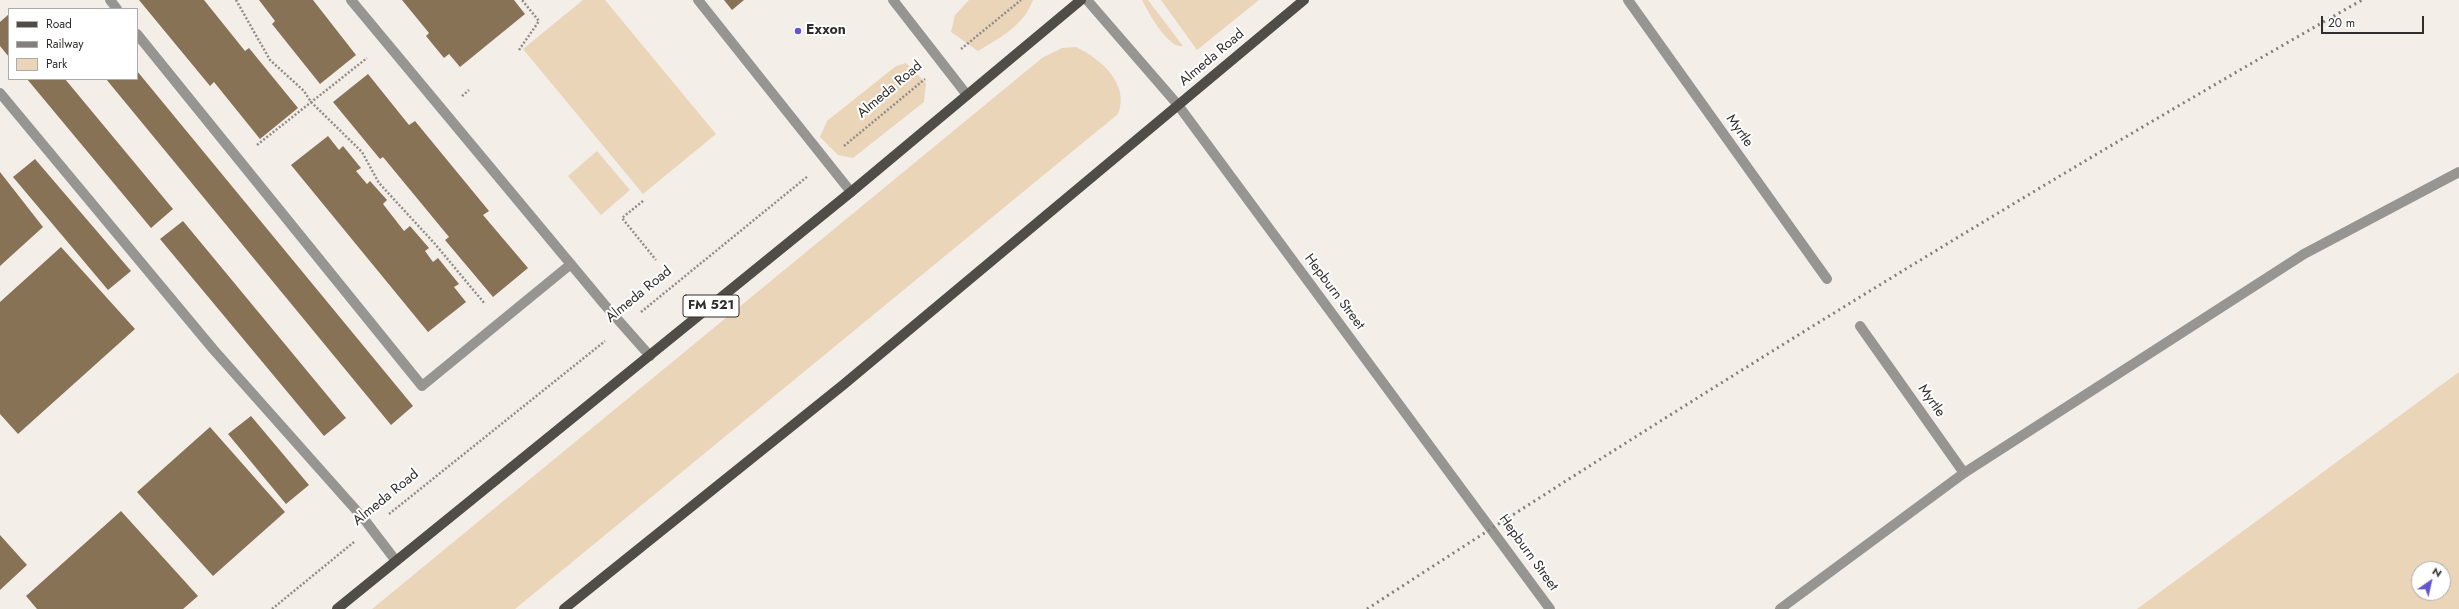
<!DOCTYPE html>
<style>
body{margin:0}
#map{position:relative;width:2459px;height:609px;overflow:hidden;background:#f3eee8;font-family:Jost,sans-serif}
canvas{display:block}
.legend{position:absolute;left:8px;top:8px;width:130px;height:72px;box-sizing:border-box;background:#fff;border:1px solid #acabab;margin:0;padding:5px 7px;list-style:none;font-size:12px;color:#302e2c}
.legend li{display:flex;align-items:center;gap:8px;height:20px}
.legend b{width:20px;border:1px solid #acabab}
.north{position:absolute;left:2411px;top:561px;width:40px;height:40px;box-sizing:border-box;background:#fff;border:1px solid #acabab;border-radius:50%;rotate:34deg;font-size:11px;font-weight:700;line-height:16px;text-align:center;color:#302e2c}
.north::after{content:'';display:block;margin:auto;width:14px;height:18px;background:#6456cf;clip-path:polygon(50% 0,100% 100%,50% 72%,0 100%)}
.scale{position:absolute;left:2321px;top:16px;width:103px;height:18px;box-sizing:border-box;border:2px solid #302e2c;border-top:0;padding-left:5px;font-size:12px;line-height:14px;white-space:nowrap;color:#302e2c;-webkit-text-stroke:3px #fff;paint-order:stroke}
</style>
<div id="map">
<canvas width="2459" height="609"></canvas>
<ul class="legend">
<li><b style="height:5px;background:#504d48"></b>Road</li>
<li><b style="height:5px;background:#83807c"></b>Railway</li>
<li><b style="height:11px;background:#ebd5b9"></b>Park</li>
</ul>
<div class="north">N</div>
<div class="scale">20 m</div>
</div>
<script>
const context = document.querySelector('canvas').getContext('2d');
context.lineJoin = 'round';
function fillPath(path, color) { context.fillStyle = color; context.fill(path, 'evenodd'); }
function trace(path, color, width, dash) { context.strokeStyle = color; context.lineWidth = width; context.lineCap = dash ? 'butt' : 'round'; context.setLineDash(dash || []); context.stroke(path); }
function write(font, color, halo, rows, align = 'center') {
  context.font = font + ' Jost,sans-serif'; context.lineWidth = 4; context.setLineDash([]); context.textBaseline = 'middle'; context.strokeStyle = halo; context.fillStyle = color; for (const [text, x, y, turn = 0] of rows) {
    context.save(); context.translate(x, y); context.rotate((+turn || 0) * Math.PI / 180); context.textAlign = isNaN(turn) ? turn : align; if (halo) context.strokeText(text, 0, 0); context.fillText(text, 0, 0); context.restore();
  }
}
const green = new Path2D(`
 M 583,0 L 605,0 L 716,134 L 643,194 L 523,49 Z
 M 969,0 L 1033,0 C 1024,25 1000,38 978,51 L 951,32 L 955,15 Z
 M 1142,0 L 1148,0 L 1183,46 C 1168,49 1148,12 1142,0 Z
 M 1161,0 L 1259,0 L 1197,50 Z
 M 1076,47 C 1101,59 1130,84 1118,114 L 515,609 L 372,609 L 1042,58 L 1062,48 Z
 M 906,63 L 926,83 L 924,102 L 853,158 L 838,155 L 820,137 L 827,121 L 896,66 Z
 M 597,151 L 630,190 L 601,215 L 568,176 Z
 M 2459,372 L 2459,609 L 2137,609 ZM 2419,569 L 2443,569 L 2443,593 L 2419,593 Z`);
const building = new Path2D(`
 M 139,0 L 204,0 L 245,51 L 249,48 L 298,108 L 260,139 L 214,82 L 210,86 Z
 M 259,0 L 313,0 L 356,55 L 320,84 L 272,24 L 275,21 Z
 M 402,0 L 514,0 L 525,14 L 460,67 L 449,54 L 444,58 L 426,36 L 429,33 Z
 M 724,0 L 744,0 L 732,10 Z
 M 9,14 L 9,57 L 0,46 L 0,22 Z
 M 137,71 L 413,406 L 391,425 L 106,79 L 137,79 Z
 M 368,74 L 409,125 L 415,121 L 489,211 L 483,215 L 528,268 L 493,297 L 445,240 L 449,237 L 383,157 L 380,159 L 333,102 Z
 M 27,79 L 65,79 L 173,209 L 151,228 Z
 M 328,136 L 339,150 L 343,146 L 361,168 L 356,171 L 367,184 L 370,181 L 387,200 L 383,204 L 404,231 L 410,226 L 429,248 L 425,251 L 433,262 L 438,258 L 459,284 L 454,287 L 466,302 L 428,332 L 291,165 Z
 M 35,159 L 131,271 L 108,290 L 13,177 Z
 M 0,172 L 43,227 L 0,266 Z
 M 183,221 L 346,418 L 324,436 L 160,239 Z
 M 61,247 L 135,329 L 18,434 L 0,414 L 0,302 Z
 M 251,416 L 309,485 L 286,504 L 228,434 Z
 M 210,427 L 285,512 L 213,576 L 137,492 Z
 M 121,511 L 198,596 L 183,609 L 37,609 L 26,596 Z
 M 0,535 L 27,565 L 0,590 Z`);
const path = new Path2D(`
 M 236,0 L 270,60 L 304,91 L 311,102 L 362,152 L 379,183 L 435,244 L 485,304
 M 961,49 L 1021,0
 M 519,50 L 539,21 L 522,0
 M 462,96 L 469,90
 M 257,145 L 367,58
 M 844,146 L 925,79
 M 643,201 L 622,218 L 656,260
 M 641,312 L 808,176
 M 389,514 L 605,341
 M 272,609 L 354,542`);
const service = new Path2D(`
 M 110,0 L 117,9
 M 351,0 L 604,304 L 650,356
 M 698,0 L 851,192
 M 893,0 L 967,95
 M 137,34 L 422,386 L 571,264
 M 0,93 L 213,349 L 364,519 L 396,561
 M 1780,609 L 1964,473 L 2304,254 L 2459,172`);
const minor = new Path2D(`
 M 1628,0 L 1827,279
 M 1860,326 L 1964,473`);
const tertiary = new Path2D(`
 M 1087,0 L 1178,105 L 1550,609`);
const primary = new Path2D(`
 M 337,609 L 851,192 L 1081,0
 M 564,609 L 843,385 L 1304,0`);
const rail = new Path2D(`
 M 1367,609 C 1693,397 2024,192 2362,0`);
const markers = [
 [798,31,4,"#6456cf"]
];
const shields = [
 [711,306,56]
];
const shieldNames = [
 ["FM 521",711,306]
];
const poiNames = [
 ["Exxon",806,31]
];
const streetNames = [
 ["Almeda Road",1212,58,-40],
 ["Almeda Road",890,90,-40],
 ["Myrtle",1739,131,55],
 ["Hepburn Street",1334,292,53],
 ["Almeda Road",639,295,-39],
 ["Myrtle",1931,401,55],
 ["Almeda Road",386,498,-39],
 ["Hepburn Street",1528,553,54]
];
fillPath(green, '#ebd5b9');
fillPath(building, '#877256');
trace(path, '#908c88', 2.5, [2, 2]);
trace(service, '#979592', 10);
trace(minor, '#979592', 10);
trace(tertiary, '#979592', 10);
trace(primary, '#504d48', 10);
trace(rail, '#83807c', 3, [2, 4]);
for (const [x, y, r, color] of markers) { const dot = new Path2D(); dot.arc(x, y, r, 0, 2 * Math.PI); context.fillStyle = color; context.fill(dot); trace(dot, '#fff', 1.5); }
for (const [x, y, w] of shields) { const box = new Path2D(); box.roundRect(x - w / 2, y - 11, w, 22, 3); context.fillStyle = '#fff'; context.fill(box); trace(box, '#302e2c', 1); }
write('bold 13px', '#302e2c', null, shieldNames);
write('bold 14px', '#302e2c', '#fff', poiNames, 'left');
write('14px', '#302e2c', '#fff', streetNames);
</script>
